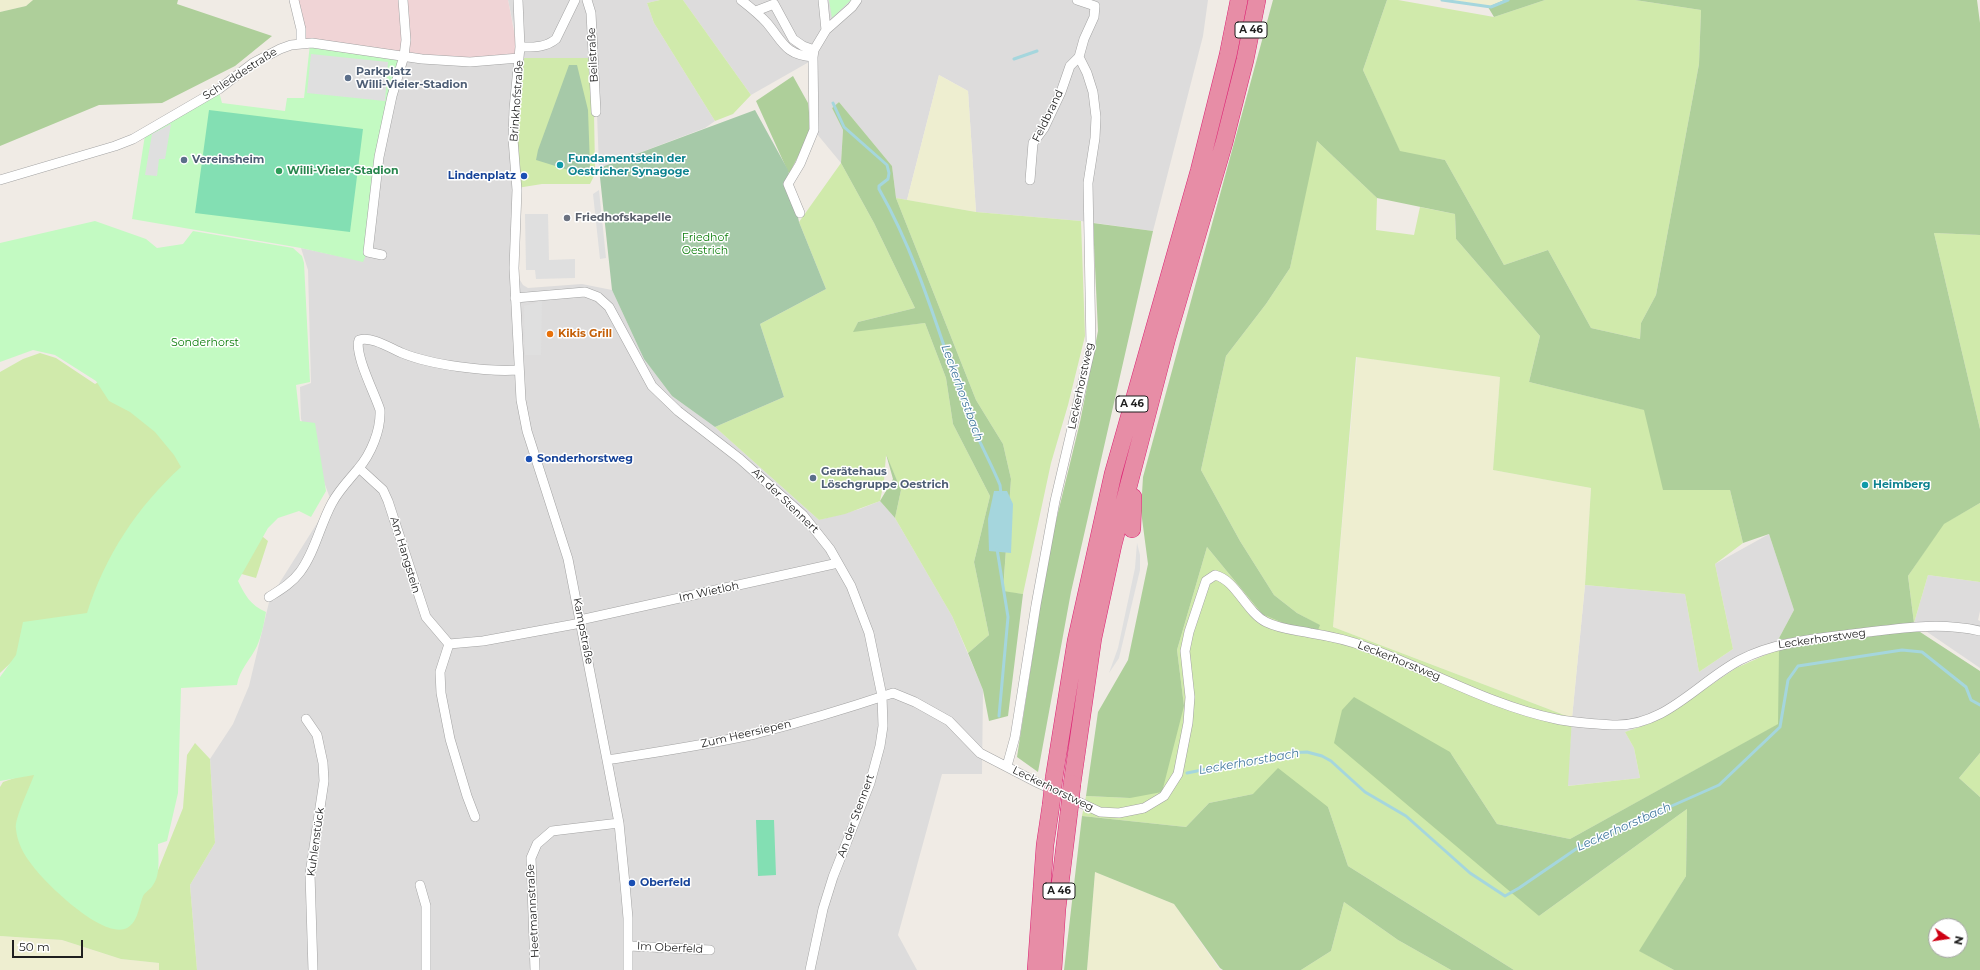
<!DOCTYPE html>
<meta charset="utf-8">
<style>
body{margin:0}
#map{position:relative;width:1980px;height:970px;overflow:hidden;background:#f0ebe5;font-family:Montserrat,sans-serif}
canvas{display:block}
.north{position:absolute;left:1928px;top:918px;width:40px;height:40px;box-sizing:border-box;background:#fff;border:1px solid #a5a5a5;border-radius:50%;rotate:103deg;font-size:11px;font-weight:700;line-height:16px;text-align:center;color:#1f1f1f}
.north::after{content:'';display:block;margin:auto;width:14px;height:18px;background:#ce0013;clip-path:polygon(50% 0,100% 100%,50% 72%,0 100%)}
.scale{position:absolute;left:12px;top:940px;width:71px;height:18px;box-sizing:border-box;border:2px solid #1f1f1f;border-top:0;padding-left:5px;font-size:12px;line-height:14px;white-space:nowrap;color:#1f1f1f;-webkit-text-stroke:3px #fff;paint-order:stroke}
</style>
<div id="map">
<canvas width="1980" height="970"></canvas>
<div class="north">N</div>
<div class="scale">50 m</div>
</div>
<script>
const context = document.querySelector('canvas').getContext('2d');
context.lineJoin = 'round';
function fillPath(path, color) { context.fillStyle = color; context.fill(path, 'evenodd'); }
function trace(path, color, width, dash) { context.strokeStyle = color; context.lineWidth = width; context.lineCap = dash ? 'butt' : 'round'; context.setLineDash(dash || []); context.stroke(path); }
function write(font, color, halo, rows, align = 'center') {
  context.font = font + ' Montserrat,sans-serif'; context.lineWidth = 3; context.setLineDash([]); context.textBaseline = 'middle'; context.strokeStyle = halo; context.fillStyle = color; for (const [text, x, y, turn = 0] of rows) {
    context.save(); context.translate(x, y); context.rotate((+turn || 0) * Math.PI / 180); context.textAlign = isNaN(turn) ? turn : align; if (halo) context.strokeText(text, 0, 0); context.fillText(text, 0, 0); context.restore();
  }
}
const residential = new Path2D(`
 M 508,0 L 660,0 L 647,3 L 654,23 L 715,121 L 705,128 L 599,168 L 595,58 L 520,58 Z
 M 683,0 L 1208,0 L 1203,36 L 1153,231 L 1081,221 L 976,212 L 968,91 L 939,75 L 907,200 L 896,198 L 892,166 L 839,102 L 832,108 L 843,130 L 841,163 L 817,134 L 816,58 L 751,95 Z
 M 405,58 L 519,59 L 512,267 L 523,285 L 528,288 L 582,284 L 612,290 L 644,359 L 672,396 L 715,427 L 819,520 L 860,509 L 880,501 L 895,518 L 952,616 L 983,690 L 982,774 L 942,774 L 898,935 L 917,970 L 197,970 L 190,885 L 215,843 L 210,759 L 233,724 L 249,686 L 270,598 L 331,501 L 301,419 L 300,387 L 311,383 L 308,270 L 301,248 L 362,261 L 378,178 Z
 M 1769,534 L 1794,610 L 1778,640 L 1671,712 L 1648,724 L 1625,732 L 1634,748 L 1640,778 L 1567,786 L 1572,718 L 1585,585 L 1685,594 L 1699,672 L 1733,649 L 1715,564 Z
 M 1928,575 L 1980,582 L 1980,611 L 1978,620 L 1980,621 L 1980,668 L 1914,623 Z`);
const commercial = new Path2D(`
 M 297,0 L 508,0 L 519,57 L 470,61 L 302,42 Z`);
const farmland = new Path2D(`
 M 0,0 L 33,0 L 26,6 L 0,12 Z
 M 1453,0 L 1504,0 L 1488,7 Z
 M 939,75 L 968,91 L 976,212 L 907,200 Z
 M 1357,357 L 1500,377 L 1493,470 L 1591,488 L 1585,585 L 1572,718 L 1333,627 Z
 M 1095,872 L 1174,904 L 1220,970 L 1087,970 Z
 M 0,936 L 62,940 L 121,959 L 159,963 L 159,970 L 0,970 Z`);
const grass = new Path2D(`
 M 660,0 L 683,0 L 751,95 L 733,114 L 715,121 L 654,23 L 647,3 Z
 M 1387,0 L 1398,0 L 1494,17 L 1545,0 L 1635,0 L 1701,10 L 1699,64 L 1656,295 L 1641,323 L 1640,339 L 1591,328 L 1548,250 L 1504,265 L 1445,160 L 1400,152 L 1363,70 Z
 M 520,58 L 593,58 L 595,168 L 594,176 L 590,184 L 542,184 L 517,188 L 514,139 Z
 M 1316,140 L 1377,198 L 1376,230 L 1414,235 L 1420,207 L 1455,214 L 1456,239 L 1540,336 L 1529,382 L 1645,410 L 1664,490 L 1730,490 L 1743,543 L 1715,564 L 1733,649 L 1699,672 L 1685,594 L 1585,585 L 1591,488 L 1493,470 L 1500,377 L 1356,357 L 1333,627 L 1572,718 L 1568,786 L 1640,778 L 1634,748 L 1625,732 L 1648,724 L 1671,712 L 1736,668 L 1779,649 L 1779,724 L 1570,839 L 1497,824 L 1450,752 L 1539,916 L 1687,809 L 1686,876 L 1640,951 L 1674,970 L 1514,970 L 1348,866 L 1328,807 L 1253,794 L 1209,803 L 1186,827 L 1082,816 L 1086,796 L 1130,798 L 1184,706 L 1177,650 L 1207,547 L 1262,614 L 1319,625 L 1297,613 L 1274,595 L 1240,541 L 1201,470 L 1226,356 L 1266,304 L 1290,268 Z
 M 841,163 L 874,223 L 915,308 L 858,322 L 854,331 L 925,323 L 946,378 L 953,424 L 990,496 L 974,562 L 989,635 L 968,653 L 952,616 L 895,518 L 901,490 L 886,455 L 884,481 L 880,501 L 845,514 L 819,520 L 715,427 L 784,397 L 760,324 L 826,289 L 799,222 Z
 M 896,198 L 976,212 L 1081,221 L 1085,336 L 1068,405 L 1051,463 L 1023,594 L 1003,592 L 1011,479 L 1003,444 L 976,400 Z
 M 1934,233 L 1980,235 L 1980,429 Z
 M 40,353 L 56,358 L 95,384 L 122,368 L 252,528 L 268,541 L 256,578 L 238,573 L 17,657 L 0,673 L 0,372 L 23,359 Z
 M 1980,503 L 1980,582 L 1928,575 L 1914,623 L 1908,576 L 1943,524 Z
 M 195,743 L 210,759 L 215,843 L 190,885 L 197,970 L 159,970 L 159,963 L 121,959 L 62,940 L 0,936 L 0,787 L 3,782 L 35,771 L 154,880 L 183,808 L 187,755 Z
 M 1980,753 L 1980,797 L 1959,778 Z
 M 1344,902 L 1398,940 L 1451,970 L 1301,970 L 1331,951 Z`);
const forest = new Path2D(`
 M 33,0 L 178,0 L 177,4 L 272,36 L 235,66 L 162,103 L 99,105 L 0,146 L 0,12 L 26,6 Z
 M 1273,0 L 1387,0 L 1363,70 L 1400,151 L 1445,160 L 1504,265 L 1548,250 L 1591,328 L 1640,339 L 1641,323 L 1656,295 L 1699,64 L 1701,10 L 1635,0 L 1977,0 L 1980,23 L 1980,235 L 1934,233 L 1980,429 L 1980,503 L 1944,524 L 1908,576 L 1914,623 L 1778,640 L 1794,610 L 1769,534 L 1743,543 L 1730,490 L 1663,490 L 1644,410 L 1529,382 L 1540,336 L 1456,239 L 1455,214 L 1377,198 L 1317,141 L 1290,268 L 1266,304 L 1226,356 L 1201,470 L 1240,541 L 1274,595 L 1297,613 L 1320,625 L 1318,630 L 1288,625 L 1262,614 L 1207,547 L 1177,650 L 1184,706 L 1162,792 L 1130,798 L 1086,796 L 1098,712 L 1128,660 L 1148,564 L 1141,511 L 1143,477 Z
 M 1504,0 L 1545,0 L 1494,17 L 1488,7 Z
 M 793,76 L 808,103 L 811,131 L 789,174 L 756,101 Z
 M 839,102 L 892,166 L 896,198 L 976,400 L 1003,444 L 1011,479 L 1003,591 L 1023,594 L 1008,716 L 989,721 L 983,690 L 968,653 L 989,635 L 974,562 L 990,496 L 953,424 L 946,378 L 925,323 L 853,332 L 858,322 L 915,308 L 874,223 L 841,163 L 843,130 L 832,108 Z
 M 1093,223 L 1153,231 L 1071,592 L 1038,772 L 1017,757 L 1049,550 L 1080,422 L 1098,331 Z
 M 886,454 L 901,490 L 895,518 L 880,501 L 893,479 Z
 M 1917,630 L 1980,671 L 1980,753 L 1959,778 L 1980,797 L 1980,970 L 1674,970 L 1639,951 L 1686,876 L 1687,809 L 1539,916 L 1334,743 L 1342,710 L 1354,697 L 1450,752 L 1497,824 L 1570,839 L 1778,724 L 1779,649 ZM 1936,926 L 1960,926 L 1960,950 L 1936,950 Z
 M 1278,768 L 1328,807 L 1348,866 L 1514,970 L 1451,970 L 1398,940 L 1344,902 L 1331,951 L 1301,970 L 1223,970 L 1220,968 L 1174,904 L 1095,872 L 1087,970 L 1064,970 L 1082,816 L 1186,827 L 1209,803 L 1253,794 Z`);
const cemetery = new Path2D(`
 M 569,65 L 577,65 L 588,110 L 590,166 L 589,173 L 578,173 L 536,160 L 538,150 Z
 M 755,110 L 788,170 L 799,222 L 826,289 L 760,324 L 784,397 L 715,427 L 672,396 L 644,359 L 612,290 L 599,168 Z`);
const park = new Path2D(`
 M 829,0 L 851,0 L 832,18 Z
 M 310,44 L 402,57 L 397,71 L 367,253 L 363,262 L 301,248 L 132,219 L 145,135 L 219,92 L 222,103 L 285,111 L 287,98 L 304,98 Z
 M 95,221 L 146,239 L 157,248 L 183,244 L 193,231 L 293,248 L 302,256 L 304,263 L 310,382 L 296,385 L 300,421 L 315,423 L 326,491 L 311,517 L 299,511 L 278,518 L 268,528 L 238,581 C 245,595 250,605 266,612 C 264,623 262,635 257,646 C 251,659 239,670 237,685 L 181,688 L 178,793 L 167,841 L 158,844 C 158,855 161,875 153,885 C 150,890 146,891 143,896 C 139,906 138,922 127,928 C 103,940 45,883 32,865 C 24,855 17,842 16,829 C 14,819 30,787 34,775 L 0,781 L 0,677 L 16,655 L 23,622 L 87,613 C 105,556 137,507 181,467 L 174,455 L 155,432 L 130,412 L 109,401 L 96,381 L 55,355 L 33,350 L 0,362 L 0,243 Z`);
const pitch = new Path2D(`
 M 209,110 L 363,129 L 350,232 L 195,213 Z
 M 756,820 L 774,820 L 776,875 L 758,876 Z`);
const parking = new Path2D(`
 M 311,54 L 388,62 L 385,101 L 307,93 Z
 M 171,124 L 165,159 L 159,159 L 157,176 L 145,175 L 152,134 Z
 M 599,190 L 606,258 L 600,259 L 593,194 Z
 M 525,214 L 548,214 L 549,260 L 575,259 L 575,278 L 536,279 L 535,270 L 526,270 Z
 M 542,301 L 541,355 L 525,355 L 524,306 Z
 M 1137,543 L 1140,555 L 1140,570 L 1119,658 L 1109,673 L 1118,648 L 1135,568 Z`);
const water = new Path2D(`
 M 994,491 L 1007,491 L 1013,504 L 1011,553 L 989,551 L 988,519 Z`);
const stream = new Path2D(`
 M 1442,0 L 1491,7 L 1508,0
 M 1014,59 L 1037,51
 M 833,103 L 844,127 L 887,165 L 889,173 L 888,179 L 879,186 L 879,189 C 919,259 940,338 967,413 C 977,438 990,461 1000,485 L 1001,494
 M 997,549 L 1008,617 L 999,716
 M 1187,773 L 1287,753 L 1307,752 L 1322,756 L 1331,761 L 1365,792 L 1406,816 L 1470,873 L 1505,896 L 1519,888 L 1579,847 L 1719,785 L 1780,727 L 1788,680 L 1798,666 L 1902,650 L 1922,652 L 1966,687 L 1971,700 L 1980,705`);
const street = new Path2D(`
 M 294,0 L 301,29 L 301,43
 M 518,0 L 520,47 L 514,109 L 513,139 L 517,190 L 514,268 L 521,400 L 527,431 L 568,559 L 607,760 L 619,823 L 625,884 L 628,918 L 628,970
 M 587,0 L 591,13 L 596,112
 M 741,0 C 750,7 759,14 767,23 C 783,42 785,55 813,57
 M 823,0 L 826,30
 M 1077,0 L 1095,6
 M 756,11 L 774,4 L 793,39 L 803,46 L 814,50
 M 520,47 C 533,47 545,48 556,39 L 575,0
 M 0,180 L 115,146 L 133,139 L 219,89 L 253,63 L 280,49 L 291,45 L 312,43 L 422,59 L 470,62 L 519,58
 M 1030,180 L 1033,143 L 1044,128 L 1061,92 L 1070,66 L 1079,57
 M 800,213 L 788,184 L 800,164 L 814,130 L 813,57 L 814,50 L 826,30 L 852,7 L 857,0
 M 382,255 L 368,252 L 379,157 L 392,96 L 404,56 L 406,40 L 403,0
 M 515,298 L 585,292 L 598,297 L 609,307 L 652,386 L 678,411 L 740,459 L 803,515 L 830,549 L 851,586 L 869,633 L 882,696 L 883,726 L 880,746 L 870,783 L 833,877 L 823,909 L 810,970
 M 359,468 L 383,490 L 388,501 L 426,617 L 449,644
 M 269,597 C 280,590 292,583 300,572 C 315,552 320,525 332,503 C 339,490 349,480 358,469 C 371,454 381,430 380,410 C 375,394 354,354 359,340 C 372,336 390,348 402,353 C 431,365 487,372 518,370
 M 580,620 L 838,563
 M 449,644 L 440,672 L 441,693 L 450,739 L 467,796 L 475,817
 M 449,644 L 483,641 L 581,623
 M 306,719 L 317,735 L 323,763 L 324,781 L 310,874 L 313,970
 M 607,760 C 657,752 706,745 755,734 C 802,722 848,708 893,693 L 915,702 L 949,721 L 980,753 L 1038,783 L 1100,812 L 1119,813 L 1144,808 L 1164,796 L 1178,774 L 1188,723 L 1190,697 L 1185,651 L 1189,632 L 1206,581 L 1215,575 C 1236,580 1246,612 1266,622 C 1280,629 1295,630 1310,633 C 1329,636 1348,640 1366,647 C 1430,670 1489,705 1556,719 C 1574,723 1595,724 1614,725 C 1665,727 1698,682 1740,660 C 1775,642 1814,639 1852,634 C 1896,629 1937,621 1980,631
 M 1007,766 L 1015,737 L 1036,605 L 1055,501 L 1091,347 L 1088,183 L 1095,138 L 1096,117 L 1093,92 L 1087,73 L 1079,57 L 1084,39 L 1094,17 L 1095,6
 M 420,885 L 426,906 L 426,970
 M 629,946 L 710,950
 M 535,970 L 531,858 L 537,844 L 552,831 L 619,823`);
const highway = new Path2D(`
 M 1132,529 L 1133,497
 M 1054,778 L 1076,641 L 1113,474 L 1199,171 L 1228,55 L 1239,0
 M 1072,784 L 1093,638 L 1113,545 L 1167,338 L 1224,143 L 1245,60 L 1257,0
 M 1036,970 L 1045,845 L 1051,805
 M 1053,970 L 1057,909 L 1069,812`);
const highwayBridge = new Path2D(`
 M 1051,805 L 1054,778
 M 1069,812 L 1072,784`);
const markers = [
 [348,78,4,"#5c6f8a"],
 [184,160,4,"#5c6f8a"],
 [560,165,4,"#0f9aa8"],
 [279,171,4,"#2e9e5b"],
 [524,176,4,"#1a4fb4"],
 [567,218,4,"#6b7280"],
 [550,334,4,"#e8710a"],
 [529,459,4,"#1a4fb4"],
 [813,478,4,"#5c6f8a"],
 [1865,485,4,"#0f9aa8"],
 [632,883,4,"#1a4fb4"]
];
const shields = [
 [1251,30,32],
 [1132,404,32],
 [1059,891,32]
];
const shieldNames = [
 ["A 46",1251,30],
 ["A 46",1132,404],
 ["A 46",1059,891]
];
const streetNames = [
 ["Beilstraße",593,55,-93],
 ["Schleddestraße",240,74,-33],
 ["Brinkhofstraße",517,101,-86],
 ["Feldbrand",1048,116,-64],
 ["Leckerhorstweg",1081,386,-78],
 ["An der Stennert",785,501,44],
 ["Am Hangstein",405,555,73],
 ["Im Wietloh",709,592,-12],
 ["Kampstraße",583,631,79],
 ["Leckerhorstweg",1822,639,-8],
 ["Leckerhorstweg",1399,661,22],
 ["Zum Heersiepen",746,734,-13],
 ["Leckerhorstweg",1053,789,26],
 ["An der Stennert",856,816,-70],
 ["Kuhlenstück",316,842,-82],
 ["Heetmannstraße",533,911,-93],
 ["Im Oberfeld",670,948,3]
];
const serviceNames = [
 ["Parkplatz",356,72],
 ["Willi-Vieler-Stadion",356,85],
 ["Vereinsheim",192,160],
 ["Gerätehaus",821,472],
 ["Löschgruppe Oestrich",821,485]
];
const cultureNames = [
 ["Fundamentstein der",568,159],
 ["Oestricher Synagoge",568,172],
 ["Heimberg",1873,485]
];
const leisureNames = [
 ["Willi-Vieler-Stadion",287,171]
];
const transitNames = [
 ["Lindenplatz",516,176,"right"],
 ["Sonderhorstweg",537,459],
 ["Oberfeld",640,883]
];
const worshipNames = [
 ["Friedhofskapelle",575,218]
];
const parkNames = [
 ["Friedhof",705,238],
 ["Oestrich",705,251],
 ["Sonderhorst",205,343]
];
const foodNames = [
 ["Kikis Grill",558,334]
];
const waterNames = [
 ["Leckerhorstbach",962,393,70],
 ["Leckerhorstbach",1249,762,-10],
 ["Leckerhorstbach",1624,827,-24]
];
fillPath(residential, '#dddcdc');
fillPath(commercial, '#f0d4d6');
fillPath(farmland, '#eeeed0');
fillPath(grass, '#d0eaab');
fillPath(forest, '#aecf9a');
fillPath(cemetery, '#a6c9a8');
fillPath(park, '#c3fac2');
fillPath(pitch, '#83dfb3');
fillPath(parking, '#dfdfdf');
fillPath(water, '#a5d6dd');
trace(stream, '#a5d6dd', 3);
trace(street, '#a3a3a3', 10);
trace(highway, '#dc2474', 18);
trace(street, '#fff', 9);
trace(highway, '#e78da6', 17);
trace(highwayBridge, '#dc2474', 18, []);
trace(highwayBridge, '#e78da6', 17);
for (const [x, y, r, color] of markers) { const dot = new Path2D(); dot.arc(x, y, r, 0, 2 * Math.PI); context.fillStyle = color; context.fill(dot); trace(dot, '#fff', 1.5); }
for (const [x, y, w] of shields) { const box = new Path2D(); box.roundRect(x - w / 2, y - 8, w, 16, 3); context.fillStyle = '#fff'; context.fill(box); trace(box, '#1f1f1f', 1); }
write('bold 10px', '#1f1f1f', null, shieldNames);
write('11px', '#1f1f1f', '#fff', streetNames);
write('bold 11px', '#4e5e75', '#fff', serviceNames, 'left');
write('bold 11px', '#0d838f', '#fff', cultureNames, 'left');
write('bold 11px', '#27864d', '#fff', leisureNames, 'left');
write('bold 11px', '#164399', '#fff', transitNames, 'left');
write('bold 11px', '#5b616d', '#fff', worshipNames, 'left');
write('11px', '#0c7e0b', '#fff', parkNames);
write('bold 11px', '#c56008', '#fff', foodNames, 'left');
write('italic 12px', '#447a9f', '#fff', waterNames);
</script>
